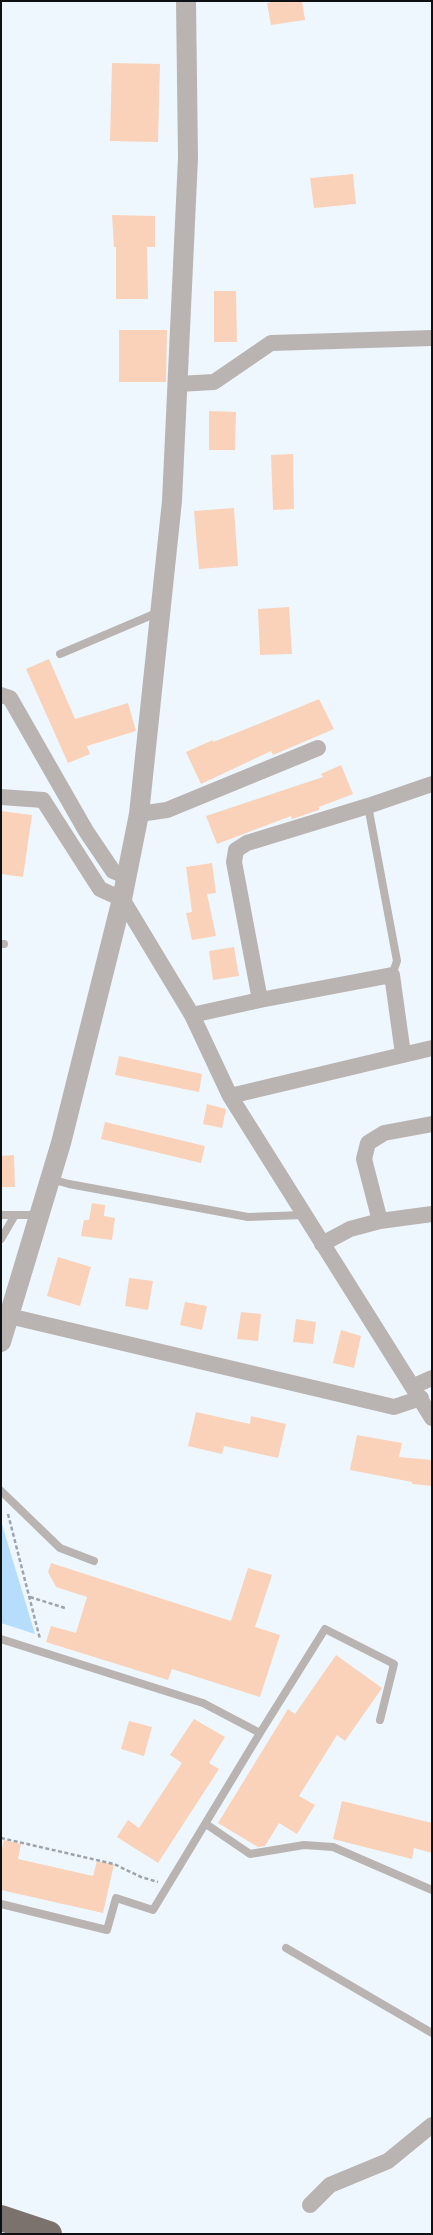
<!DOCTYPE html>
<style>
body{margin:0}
#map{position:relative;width:433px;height:2235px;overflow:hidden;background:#eff7fe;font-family:"Noto Sans",sans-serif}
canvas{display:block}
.frame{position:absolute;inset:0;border:2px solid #0e1114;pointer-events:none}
</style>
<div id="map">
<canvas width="433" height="2235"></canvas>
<div class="frame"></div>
</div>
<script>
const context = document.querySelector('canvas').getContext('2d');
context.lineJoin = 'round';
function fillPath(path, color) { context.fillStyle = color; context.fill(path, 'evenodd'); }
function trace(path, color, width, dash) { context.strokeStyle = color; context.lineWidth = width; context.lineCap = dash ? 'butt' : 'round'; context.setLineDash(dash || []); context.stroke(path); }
const green = new Path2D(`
 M 1,1521 L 35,1634 L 1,1623 Z`);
const building = new Path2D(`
 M 275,1 L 302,1 L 305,20 L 271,25 L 267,3 Z
 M 112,63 L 160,64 L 158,142 L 110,141 Z
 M 353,174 L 356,204 L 314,208 L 310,178 Z
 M 112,215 L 155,216 L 155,247 L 147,247 L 148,299 L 116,299 L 116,247 L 114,247 Z
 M 214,291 L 236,291 L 237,342 L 214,342 Z
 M 119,330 L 167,330 L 166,382 L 119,382 Z
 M 209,411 L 236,412 L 235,450 L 209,450 Z
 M 293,454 L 294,509 L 273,510 L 271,455 Z
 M 234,508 L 238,566 L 199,569 L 194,511 Z
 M 289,607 L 292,654 L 260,655 L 258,609 Z
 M 49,659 L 75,719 L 128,703 L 136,731 L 87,746 L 90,754 L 68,763 L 26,669 Z
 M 319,699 L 334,729 L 273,755 L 271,751 L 201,784 L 186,752 L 213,740 L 213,742 L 261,723 Z
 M 341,765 L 353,794 L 319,807 L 319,810 L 292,819 L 291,816 L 217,844 L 206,816 L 323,777 L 321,774 Z
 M 1,811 L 32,815 L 23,877 L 1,874 Z
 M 212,863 L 216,893 L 207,894 L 216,936 L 192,940 L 186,913 L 192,912 L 186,867 Z
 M 234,947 L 239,976 L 213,980 L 209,951 Z
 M 119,1056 L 202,1074 L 199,1092 L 115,1075 Z
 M 207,1104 L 226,1109 L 222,1128 L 203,1124 Z
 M 105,1122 L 205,1146 L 201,1163 L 101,1139 Z
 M 14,1155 L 15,1187 L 1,1187 L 1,1156 Z
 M 92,1203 L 105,1205 L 104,1216 L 115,1218 L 112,1240 L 81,1236 L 84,1220 L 89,1220 Z
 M 58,1257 L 91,1267 L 80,1306 L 47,1296 Z
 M 129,1278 L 153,1281 L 148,1310 L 125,1306 Z
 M 185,1302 L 207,1306 L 202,1330 L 180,1325 Z
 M 241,1312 L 261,1314 L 258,1341 L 237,1339 Z
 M 296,1319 L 316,1322 L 313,1344 L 293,1342 Z
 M 341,1330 L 361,1336 L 354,1368 L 333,1363 Z
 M 196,1412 L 250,1424 L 251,1416 L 286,1424 L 278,1458 L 224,1446 L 222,1454 L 188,1446 Z
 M 357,1435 L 402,1443 L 399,1457 L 432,1460 L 432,1486 L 412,1484 L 412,1482 L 350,1470 Z
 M 51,1563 L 231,1621 L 248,1568 L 272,1575 L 255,1627 L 280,1635 L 260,1697 L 172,1669 L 168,1680 L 46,1642 L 51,1626 L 76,1633 L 87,1597 L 56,1587 L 48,1572 Z
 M 336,1655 L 382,1688 L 345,1741 L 337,1735 L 299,1796 L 315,1805 L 297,1834 L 279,1823 L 265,1846 L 258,1847 L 218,1823 L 288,1709 L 295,1714 Z
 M 194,1719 L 225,1737 L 209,1763 L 219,1769 L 158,1863 L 117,1837 L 128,1820 L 139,1828 L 182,1763 L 170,1755 Z
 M 129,1721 L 152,1727 L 144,1756 L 121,1749 Z
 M 342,1801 L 432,1823 L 432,1853 L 414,1848 L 412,1859 L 333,1839 Z
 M 4,1840 L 21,1844 L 18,1859 L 93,1876 L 97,1861 L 114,1864 L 103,1913 L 1,1890 L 1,1853 Z`);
const path = new Path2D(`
 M 8,1514 L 40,1639
 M 30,1597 L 65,1608
 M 1,1838 L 114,1864 L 141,1877 L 158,1882`);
const service = new Path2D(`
 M 60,654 L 159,612
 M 368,806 L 397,961 L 392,975
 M 1,944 L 4,944
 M 51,1179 L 69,1184 L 248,1217 L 303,1215
 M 1,1215 L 15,1215
 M 1,1239 L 15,1215 L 38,1215
 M 1,1491 L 60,1548 L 94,1561
 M 1,1639 L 203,1703 L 260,1733 L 325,1629 L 394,1664 L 380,1720
 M 206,1824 L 250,1854 L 304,1845 L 333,1847 L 432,1890
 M 1,1904 L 107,1930 L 116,1898 L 153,1910 L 260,1733
 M 286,1948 L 432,2033`);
const minor = new Path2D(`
 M 178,384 L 214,382 L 271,343 L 432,338
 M 1,695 L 10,698 L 86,831 L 113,871 L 127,877
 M 1,797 L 43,800 L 100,889 L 122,899 L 192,1015 L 230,1096 L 432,1418
 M 139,814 L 167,810 L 318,748
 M 260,1000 L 234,862 L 236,850 L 247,843 L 368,806 L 432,784
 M 192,1015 L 260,1000 L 392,975 L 403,1054
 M 230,1096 L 432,1048
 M 380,1221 L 364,1159 L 368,1143 L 384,1133 L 432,1124
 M 322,1244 L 350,1229 L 380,1221 L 432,1214
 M 9,1316 L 394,1407 L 421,1398
 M 414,1386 L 432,1378
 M 310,2205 L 330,2185 L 388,2161 L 432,2125`);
const tertiary = new Path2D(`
 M 1,1342 L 61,1143 L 122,899 L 139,814 L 172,501 L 188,158 L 186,1`);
const trunk = new Path2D(`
 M 1,2218 L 49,2234`);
fillPath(green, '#b6ddfb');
fillPath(building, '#f9d2b9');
trace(path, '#9ea4aa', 2.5, [4, 2.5]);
trace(service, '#b9b4b1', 8);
trace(minor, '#b9b4b1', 16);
trace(tertiary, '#b9b4b1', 20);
trace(trunk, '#7c726d', 26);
</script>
